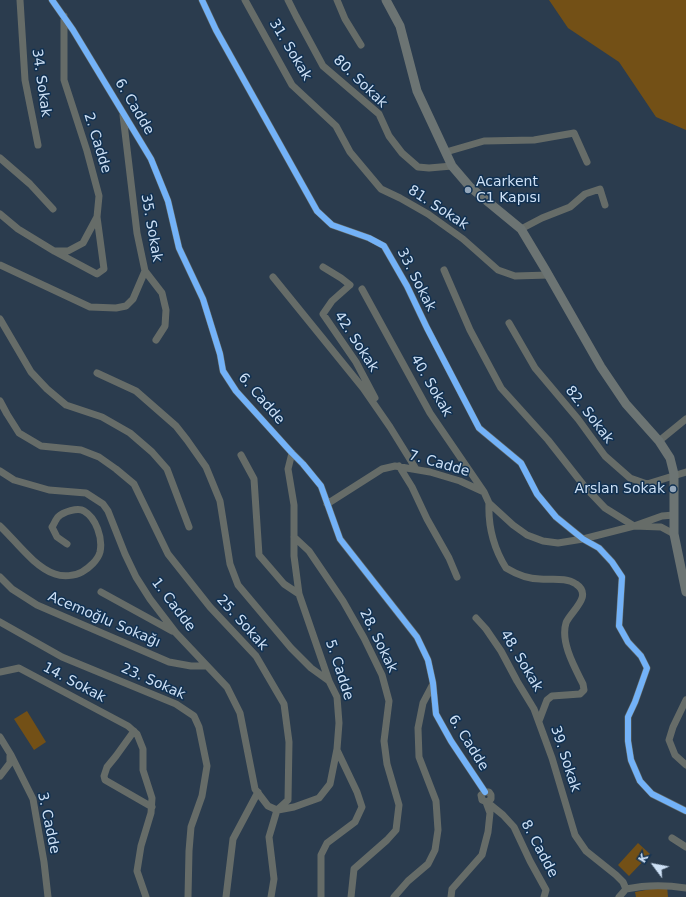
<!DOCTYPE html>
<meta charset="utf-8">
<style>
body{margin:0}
#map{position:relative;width:686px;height:897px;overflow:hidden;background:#2b3c4e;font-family:"DejaVu Sans",sans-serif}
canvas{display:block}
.north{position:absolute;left:634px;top:845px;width:40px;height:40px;-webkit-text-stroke:3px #113152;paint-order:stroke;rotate:302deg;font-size:11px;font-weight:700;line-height:16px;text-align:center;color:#cde0f5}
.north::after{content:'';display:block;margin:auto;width:14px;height:18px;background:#cde0f5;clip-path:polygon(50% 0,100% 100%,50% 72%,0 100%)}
</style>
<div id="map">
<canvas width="686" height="897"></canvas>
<div class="north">K</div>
</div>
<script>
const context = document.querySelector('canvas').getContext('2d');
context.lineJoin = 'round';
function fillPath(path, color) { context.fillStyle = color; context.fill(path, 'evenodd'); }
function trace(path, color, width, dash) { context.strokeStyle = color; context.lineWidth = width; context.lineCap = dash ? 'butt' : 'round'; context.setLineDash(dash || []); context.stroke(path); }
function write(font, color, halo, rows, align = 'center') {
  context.font = font + ' "DejaVu Sans",sans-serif'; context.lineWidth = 3; context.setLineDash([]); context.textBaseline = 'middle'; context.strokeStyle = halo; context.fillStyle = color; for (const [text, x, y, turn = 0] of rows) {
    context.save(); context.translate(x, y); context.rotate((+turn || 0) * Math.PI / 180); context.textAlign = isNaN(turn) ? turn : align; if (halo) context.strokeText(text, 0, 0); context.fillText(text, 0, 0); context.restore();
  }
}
const green = new Path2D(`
 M 549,0 L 686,0 L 686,130 L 656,117 L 619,62 L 568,28 Z
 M 27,711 L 46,742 L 34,750 L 14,719 Z
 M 638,843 L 650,854 L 629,876 L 618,865 Z
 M 667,886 L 668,897 L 636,897 L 635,892 Z`);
const minor = new Path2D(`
 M 20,0 L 25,80 L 38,145
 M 52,0 L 73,30 L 151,159 L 168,201 L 179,248 L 203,299 L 220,354 L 223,371 L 236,391 L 292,453 L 303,464 L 321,486 L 340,539 L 417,637 L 428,660 L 433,683 L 436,714 L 451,741 L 485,792
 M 202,0 L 216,30 L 317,211 L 332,225 L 369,238 L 384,246 L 407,286 L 427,328 L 479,428 L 521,463 L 537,494 L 556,517 L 583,539 L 599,548 L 612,562 L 622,577 L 619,626 L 628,642 L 641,656 L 647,668 L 635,702 L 628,717 L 628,741 L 631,760 L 640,781 L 652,794 L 686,811
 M 245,0 L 292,85 L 336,126 L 350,152 L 381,189 L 400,198 L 428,214 L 463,239 L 498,270 L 515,276 L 549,275
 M 288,0 L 296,16 L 323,66 L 379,114 L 389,136 L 402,153 L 418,167 L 429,168 L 452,166
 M 337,0 L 345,19 L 361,45
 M 446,152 L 484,141 L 534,140 L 574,133 L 587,162
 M 0,158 L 30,184 L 53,209
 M 0,214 L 18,229 L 54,251 L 68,251 L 83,243 L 97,217 L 99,196 L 87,151 L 64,80 L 64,16
 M 521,229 L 542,218 L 570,207 L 585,194 L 600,189 L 605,205
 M 54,251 L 97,274 L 104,269 L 97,217
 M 0,265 L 90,307 L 116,308 L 126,306 L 133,299 L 145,271 L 137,233 L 123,115
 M 323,267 L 341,278 L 350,285 L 332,301 L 323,314 L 356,362 L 375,398
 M 444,270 L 470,330 L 501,388 L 548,440 L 585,487 L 605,508 L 634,526 L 661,527 L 674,534
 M 145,271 L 162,293 L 166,310 L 165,326 L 156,340
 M 273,277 L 363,388 L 390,427 L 416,469
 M 362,289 L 430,413 L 484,492
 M 0,319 L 31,372 L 47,389 L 66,405 L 102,417 L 130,433 L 152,452 L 167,469 L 189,527
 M 509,323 L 535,368 L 578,419 L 605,456 L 630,478 L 647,484 L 686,472
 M 97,373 L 136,391 L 176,426 L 187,440 L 206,467 L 220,501 L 230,564 L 238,585 L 291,648 L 311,668 L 329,681
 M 0,401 L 7,414 L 19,433 L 41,446 L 81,450 L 99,457 L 116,469 L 134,484 L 168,554 L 210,607 L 256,656 L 284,704 L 289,742 L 288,800 L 277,810
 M 659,441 L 686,419
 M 241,455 L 254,479 L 259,555 L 284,584 L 299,594
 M 399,466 L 412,487 L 427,519 L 449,558 L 457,577
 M 0,471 L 14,480 L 49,490 L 86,493 L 103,504 L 108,511 L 125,554 L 136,577 L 150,599 L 176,633 L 227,687 L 240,713 L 255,789 L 268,806 L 277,810
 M 489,503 C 488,527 493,547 506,568 C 516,574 528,579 540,579 C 552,580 566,577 576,584 C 594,596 570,612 566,623 C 560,642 575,668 583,684 L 584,690 L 580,694 L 552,696 L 547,700 L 539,721
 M 327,504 L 382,469 L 395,466 L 430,472 L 460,481 L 484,492 L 489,503 L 513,525 L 527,535 L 543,541 L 558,543 L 583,539 L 634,526 L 662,516 L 674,515
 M 0,526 C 16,541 34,567 55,574 C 63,577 75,576 82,572 C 89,568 98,560 100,552 C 103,538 96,518 84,511 C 78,507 63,512 58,517 C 56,519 54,524 52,527 L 57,537 L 67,544
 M 294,537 L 309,551 L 343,601 L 364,638 L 382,675 L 389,701 L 384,741 L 387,764 L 399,805 L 396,830 L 387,840 L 354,869 L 351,897
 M 0,577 L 12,589 L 37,605 L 169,662 L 191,666 L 206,666
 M 101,592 L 172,631
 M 476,618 L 486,629 L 501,651 L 517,681 L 534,709 L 552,758 L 575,835 L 586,851 L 616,875 L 623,882 L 626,889
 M 0,622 L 62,657 L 176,704 L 194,716 L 199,727 L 207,766 L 202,796 L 191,827 L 189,851 L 188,897
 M 0,672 L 19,668 L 128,726 L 137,734 L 143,749 L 143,770 L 152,798 L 151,813 L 141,846 L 137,871 L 146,897
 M 686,700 L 673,727 L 669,740 L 675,755 L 686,765
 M 134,731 L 116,756 L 107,767 L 104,776 L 105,780 L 152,807
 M 0,737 L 11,755 L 33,799 L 44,862 L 48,897
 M 0,776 L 10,763 L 10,756
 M 487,802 L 491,799 L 491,795 L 489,792 L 485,792 L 481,795 L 482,800 L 487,802 L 503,815 L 514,827 L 530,861 L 546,890 L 544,897
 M 278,810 L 294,807 L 319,798 L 330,784 L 337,749 L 339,723 L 337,697 L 329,681 L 299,594 L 294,556 L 294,505 L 288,469 L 292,453
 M 672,838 L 686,847
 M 226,897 L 233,839 L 258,792
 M 271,897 L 274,879 L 269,837 L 277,810
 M 321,897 L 321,855 L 327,843 L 355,822 L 362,807 L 357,792 L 337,750
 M 394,897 L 408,881 L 428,864 L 435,850 L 438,830 L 436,801 L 419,757 L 418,728 L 423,703 L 433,684
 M 451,897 L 452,889 L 482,855 L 488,832 L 490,813 L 486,802
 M 619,897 L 626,889 C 645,885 667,885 686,888`);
const major = new Path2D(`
 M 386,0 L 400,26 L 417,91 L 452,166 L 470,187 L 521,229 L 545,269 L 601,367 L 626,404 L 659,441 L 670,458 L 674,474 L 674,534 L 686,592`);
const cycleway = new Path2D(`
 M 52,0 L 73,30 L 151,159 L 168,201 L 179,248 L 203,299 L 220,354 L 223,371 L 236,391 L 292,453 L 303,464 L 321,486 L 340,539 L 417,637 L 428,660 L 433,683 L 436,714 L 451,741 L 485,792
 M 202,0 L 216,30 L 317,211 L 332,225 L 369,238 L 384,246 L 407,286 L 427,328 L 479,428 L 521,463 L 537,494 L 556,517 L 583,539 L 599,548 L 612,562 L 622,577 L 619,626 L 628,642 L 641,656 L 647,668 L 635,702 L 628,717 L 628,741 L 631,760 L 640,781 L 652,794 L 686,811`);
const markers = [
 [468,190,4,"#94a7bb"],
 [673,489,4,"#94a7bb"]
];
const streetNames = [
 ["31. Sokak",290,50,59],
 ["80. Sokak",360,82,44],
 ["34. Sokak",41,83,82],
 ["6. Cadde",134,107,59],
 ["2. Cadde",97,143,73],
 ["81. Sokak",438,208,33],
 ["35. Sokak",151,228,80],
 ["33. Sokak",416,280,63],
 ["42. Sokak",356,342,57],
 ["40. Sokak",431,386,60],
 ["6. Cadde",261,399,49],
 ["82. Sokak",589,415,52],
 ["7. Cadde",439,464,16],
 ["1. Cadde",173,605,53],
 ["Acemoğlu Sokağı",104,620,23],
 ["25. Sokak",242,623,48],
 ["28. Sokak",378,641,64],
 ["48. Sokak",521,661,59],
 ["5. Cadde",339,670,72],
 ["23. Sokak",153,682,24],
 ["14. Sokak",74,683,28],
 ["6. Cadde",468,743,58],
 ["39. Sokak",565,759,72],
 ["3. Cadde",48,823,78],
 ["8. Cadde",539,849,62]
];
const poiNames = [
 ["Acarkent",476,182],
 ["C1 Kapısı",476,198],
 ["Arslan Sokak",665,489,"right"]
];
fillPath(green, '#735016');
trace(minor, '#666c68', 7);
trace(major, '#6c7473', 9);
trace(cycleway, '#73b2f8', 6);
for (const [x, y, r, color] of markers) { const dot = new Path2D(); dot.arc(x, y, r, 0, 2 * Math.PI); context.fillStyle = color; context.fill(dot); trace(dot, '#113152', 1.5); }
write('14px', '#cde0f5', '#113152', streetNames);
write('14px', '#cde0f5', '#113152', poiNames, 'left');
</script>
